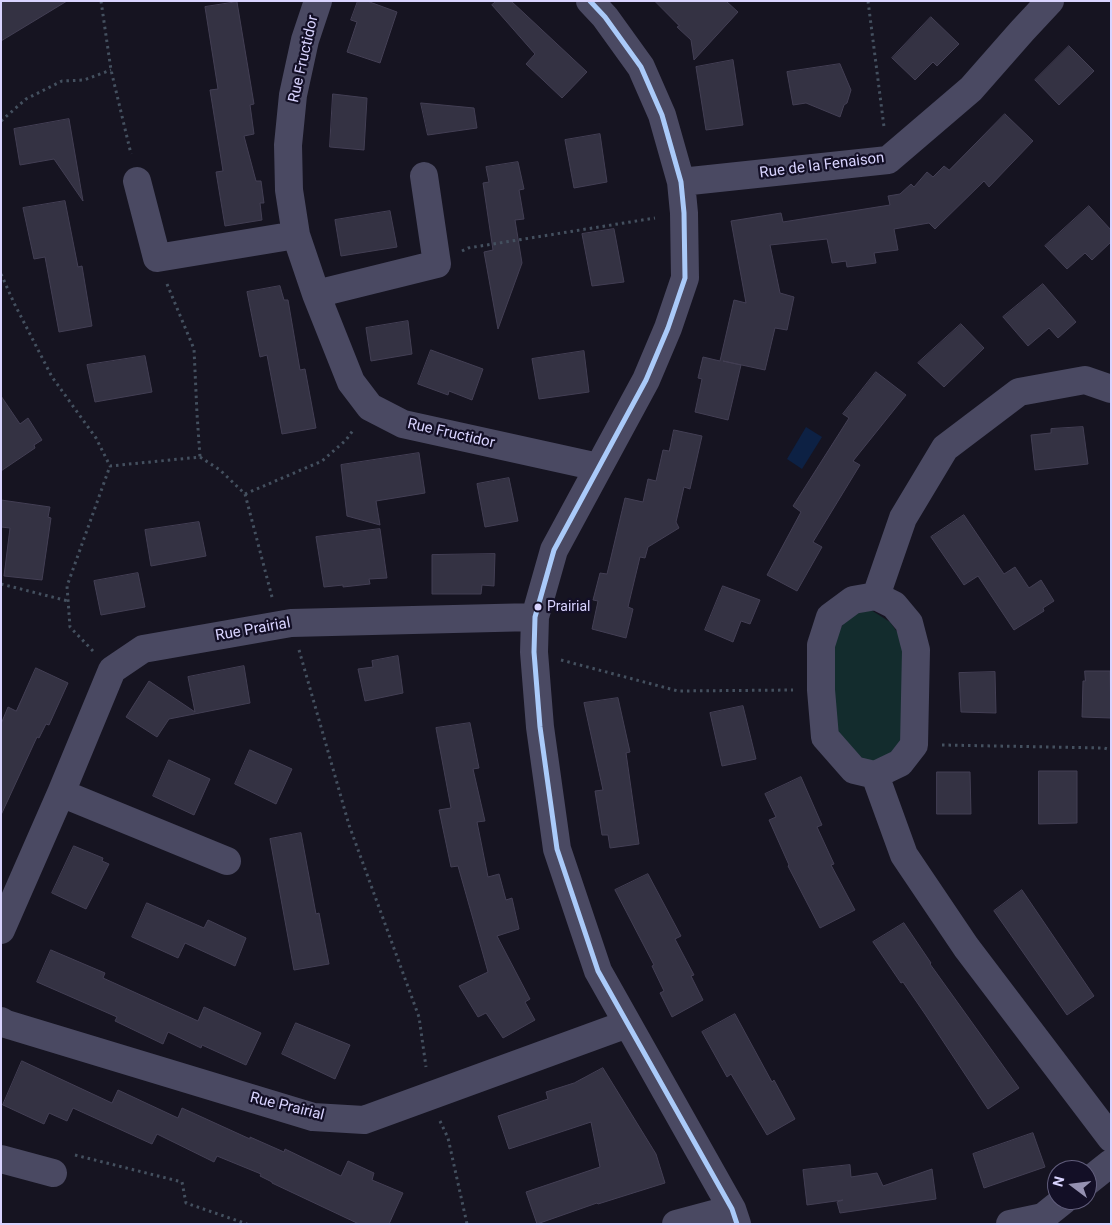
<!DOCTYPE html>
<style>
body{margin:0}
#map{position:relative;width:1112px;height:1225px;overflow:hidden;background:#161421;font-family:Roboto,sans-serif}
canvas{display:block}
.frame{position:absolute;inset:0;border:2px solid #d9d4ff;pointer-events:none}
.north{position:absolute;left:1047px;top:1160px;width:50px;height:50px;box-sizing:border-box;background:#130f26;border:1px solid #625e7d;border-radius:50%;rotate:285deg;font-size:14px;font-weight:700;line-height:20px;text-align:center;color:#d9d4ff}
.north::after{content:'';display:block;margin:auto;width:18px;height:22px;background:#9591b1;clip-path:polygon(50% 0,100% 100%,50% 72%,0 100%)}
</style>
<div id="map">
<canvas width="1112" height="1225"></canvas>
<div class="frame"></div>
<div class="north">N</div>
</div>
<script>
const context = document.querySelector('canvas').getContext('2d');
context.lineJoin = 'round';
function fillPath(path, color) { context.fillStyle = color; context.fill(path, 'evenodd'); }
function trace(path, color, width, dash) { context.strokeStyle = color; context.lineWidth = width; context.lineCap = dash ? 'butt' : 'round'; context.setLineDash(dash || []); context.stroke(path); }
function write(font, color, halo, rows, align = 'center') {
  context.font = font + ' Roboto,sans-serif'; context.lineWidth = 4.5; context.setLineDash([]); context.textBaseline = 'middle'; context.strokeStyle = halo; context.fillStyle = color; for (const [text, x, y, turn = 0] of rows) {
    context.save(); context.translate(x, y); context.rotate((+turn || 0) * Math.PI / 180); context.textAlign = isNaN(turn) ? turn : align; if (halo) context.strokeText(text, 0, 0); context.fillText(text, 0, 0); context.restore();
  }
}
const green = new Path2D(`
 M 871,610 L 890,622 L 905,643 L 905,740 L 892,752 L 873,764 L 853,757 L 832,737 L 833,640 L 849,615 Z`);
const water = new Path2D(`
 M 806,427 L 822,437 L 802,469 L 787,459 Z`);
const building = new Path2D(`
 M 1,1 L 67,1 L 1,41 Z
 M 358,1 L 367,1 L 397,12 L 380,63 L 347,52 L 357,22 L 351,20 Z
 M 497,1 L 511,1 L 587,72 L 562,98 L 526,64 L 535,54 L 492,5 Z
 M 655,1 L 726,1 L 738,12 L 694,60 L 691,40 L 677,27 L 679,26 Z
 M 237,2 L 254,104 L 250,105 L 254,134 L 244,136 L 256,181 L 261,181 L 264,203 L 260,203 L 262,220 L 225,226 L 216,172 L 223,171 L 210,90 L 218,89 L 205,7 Z
 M 931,17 L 959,44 L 937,66 L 933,62 L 915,80 L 892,58 Z
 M 1069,46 L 1094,71 L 1059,105 L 1035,80 Z
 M 733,60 L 743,125 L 706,130 L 696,67 Z
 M 840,64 L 851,90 L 847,103 L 844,105 L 840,117 L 806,103 L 793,105 L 787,72 Z
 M 333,94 L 367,98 L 364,150 L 330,147 Z
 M 421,103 L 474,108 L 477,128 L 428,135 Z
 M 1005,114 L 1033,141 L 989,187 L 984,181 L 935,229 L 929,223 L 894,229 L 898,250 L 874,253 L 876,263 L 847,267 L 846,261 L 832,263 L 827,239 L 770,245 L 780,293 L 794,297 L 787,330 L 775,328 L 765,370 L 723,361 L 741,365 L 728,420 L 695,412 L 702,379 L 698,378 L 703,357 L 720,361 L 734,300 L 746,303 L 731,221 L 781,213 L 783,222 L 890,205 L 888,196 L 900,194 L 911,184 L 914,187 L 927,172 L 933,177 L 944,166 L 949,170 Z
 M 69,119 L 83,201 L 54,159 L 20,165 L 14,129 Z
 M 600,134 L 607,182 L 574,188 L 565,140 Z
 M 518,162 L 524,189 L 519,190 L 524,219 L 515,220 L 522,263 L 498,329 L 484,252 L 493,250 L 483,183 L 489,182 L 486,167 Z
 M 65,201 L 78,267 L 82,266 L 92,326 L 59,332 L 45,257 L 34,259 L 23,208 Z
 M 1089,206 L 1111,230 L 1111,242 L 1092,260 L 1085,253 L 1067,269 L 1045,246 Z
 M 390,211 L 397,247 L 341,256 L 335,220 Z
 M 614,229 L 624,282 L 592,286 L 582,234 Z
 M 1043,284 L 1076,322 L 1058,338 L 1049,328 L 1028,346 L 1003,317 Z
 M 280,286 L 284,300 L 288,300 L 300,370 L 305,369 L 316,428 L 282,434 L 267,355 L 260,357 L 247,292 Z
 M 408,321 L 412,354 L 371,361 L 366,328 Z
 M 961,324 L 984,348 L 944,387 L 918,363 Z
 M 431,350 L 483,369 L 472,400 L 449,391 L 448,395 L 418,384 Z
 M 584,351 L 589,392 L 539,399 L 532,359 Z
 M 145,356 L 152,392 L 95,402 L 87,365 Z
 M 876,372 L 906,395 L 853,461 L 860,465 L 813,542 L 822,547 L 797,591 L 767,575 L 801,512 L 793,506 L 849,418 L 843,414 Z
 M 1,396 L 20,424 L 28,418 L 42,440 L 34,445 L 35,448 L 1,471 Z
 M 1083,427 L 1088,464 L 1035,470 L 1031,435 L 1051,433 L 1051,429 Z
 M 674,430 L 702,436 L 690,489 L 684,487 L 676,522 L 679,528 L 648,547 L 645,558 L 640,557 L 628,607 L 633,609 L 626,638 L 592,629 L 598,601 L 593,600 L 600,573 L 607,574 L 625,498 L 643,502 L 648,479 L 656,481 L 663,450 L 669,451 Z
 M 419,453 L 425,493 L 376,501 L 380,525 L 347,516 L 341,465 Z
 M 509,478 L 518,521 L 485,527 L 477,484 Z
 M 1,500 L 50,507 L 48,517 L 51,518 L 42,580 L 4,576 L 10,528 L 1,527 Z
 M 964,515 L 1004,574 L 1015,567 L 1029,588 L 1041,580 L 1054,601 L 1043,608 L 1044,611 L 1014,630 L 978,576 L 964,585 L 931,537 Z
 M 199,522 L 206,556 L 151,566 L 145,530 Z
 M 380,529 L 387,578 L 369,579 L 370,584 L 343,587 L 343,585 L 324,587 L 316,537 Z
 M 495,554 L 494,586 L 482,585 L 481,594 L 432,594 L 432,555 Z
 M 138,573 L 145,607 L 101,615 L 94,581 Z
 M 723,586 L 760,600 L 750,624 L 741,621 L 733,642 L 705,630 Z
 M 398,656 L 403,693 L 365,701 L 358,669 L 373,667 L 372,661 Z
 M 244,666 L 250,703 L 169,719 L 157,737 L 126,717 L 149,681 L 195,712 L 188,677 Z
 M 36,668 L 68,683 L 49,725 L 46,724 L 39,738 L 37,737 L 1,815 L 1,724 L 8,707 L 16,711 Z
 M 1085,671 L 1110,671 L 1111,718 L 1082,717 L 1083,681 L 1085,681 Z
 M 995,672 L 996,713 L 961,712 L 959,673 Z
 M 618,698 L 630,752 L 626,753 L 639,844 L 610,848 L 608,835 L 602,835 L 595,791 L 603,790 L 584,703 Z
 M 743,706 L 756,759 L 722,766 L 710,713 Z
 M 470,723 L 479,768 L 473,769 L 485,821 L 477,822 L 488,877 L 499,874 L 506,900 L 512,898 L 519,929 L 497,936 L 530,999 L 525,1002 L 535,1020 L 503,1038 L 486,1013 L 478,1017 L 459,986 L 488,972 L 458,866 L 451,867 L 439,810 L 451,808 L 436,728 Z
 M 250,750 L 292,769 L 276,804 L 235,784 Z
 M 169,760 L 210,779 L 194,815 L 153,796 Z
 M 1039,771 L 1077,771 L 1077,823 L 1039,824 Z
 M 937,772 L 970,772 L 971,814 L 937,814 Z
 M 801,777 L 822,825 L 817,827 L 834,864 L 831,865 L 855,910 L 820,928 L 788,866 L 789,865 L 769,820 L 776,817 L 765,794 Z
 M 301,833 L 316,914 L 319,913 L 329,964 L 294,970 L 270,839 Z
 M 74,846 L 103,858 L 102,861 L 109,864 L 86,909 L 52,893 Z
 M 648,874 L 681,936 L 675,939 L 694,975 L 691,976 L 703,1000 L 672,1017 L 660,993 L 664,991 L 652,966 L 654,965 L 615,890 Z
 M 1022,890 L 1094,996 L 1067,1015 L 994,911 Z
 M 147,903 L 204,928 L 208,920 L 246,938 L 235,966 L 185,943 L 178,958 L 132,937 Z
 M 904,923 L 931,963 L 930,964 L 1019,1088 L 988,1109 L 925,1014 L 903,982 L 901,983 L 873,942 Z
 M 51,950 L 105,973 L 103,978 L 198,1021 L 204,1007 L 261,1033 L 246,1065 L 202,1045 L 201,1048 L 168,1032 L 163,1044 L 115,1021 L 117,1017 L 37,982 Z
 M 735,1014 L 772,1082 L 774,1080 L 795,1119 L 767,1135 L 731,1074 L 727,1077 L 702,1032 Z
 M 296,1023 L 350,1045 L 335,1079 L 282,1054 Z
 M 22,1061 L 112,1103 L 118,1090 L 178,1118 L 182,1108 L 250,1139 L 250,1137 L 284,1152 L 285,1149 L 341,1176 L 348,1161 L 374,1173 L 372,1180 L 403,1193 L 389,1224 L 359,1224 L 272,1183 L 272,1182 L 260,1176 L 261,1174 L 217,1156 L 214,1162 L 157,1134 L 152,1144 L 73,1108 L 67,1121 L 49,1113 L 44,1124 L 3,1105 Z
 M 603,1068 L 656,1154 L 665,1183 L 598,1204 L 597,1203 L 537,1224 L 526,1192 L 600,1167 L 591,1122 L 509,1149 L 498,1116 L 548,1099 L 546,1092 L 574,1083 Z
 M 1033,1133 L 1045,1167 L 984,1188 L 973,1154 Z
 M 850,1165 L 851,1177 L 877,1173 L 883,1186 L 932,1169 L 936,1199 L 840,1213 L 837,1202 L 843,1200 L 807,1205 L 803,1170 Z`);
const path = new Path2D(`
 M 101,1 L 111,70 L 131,154
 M 868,1 L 884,127
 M 1,121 L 26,99 L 62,81 L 84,80 L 111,70
 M 462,251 L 468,248 L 655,218
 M 1,274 L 14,303 L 52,377 L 96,438 L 110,466 L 200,457 L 220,470 L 245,494 L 272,597
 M 167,284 L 194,349 L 197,414 L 200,457
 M 245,494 L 322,461 L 346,440 L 354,429
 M 1,584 L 68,601
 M 299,650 L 349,825 L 419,1017 L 426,1067
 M 93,651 L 70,627 L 67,586 L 110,466
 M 561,660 L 678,691 L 793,690
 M 942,745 L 1104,748 L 1111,750
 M 440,1121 L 448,1138 L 467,1224
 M 75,1155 L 182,1182 L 186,1203 L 247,1224`);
const minor = new Path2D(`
 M 318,1 L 305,40 L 293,95 L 288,145 L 289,190 L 296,235 L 316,294 L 351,382 L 370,407 L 403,424 L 598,467
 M 590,1 L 605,17 L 641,67 L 662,115 L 681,182 L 684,213 L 685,278 L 668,328 L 646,380 L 554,550 L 535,617 L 534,652 L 540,727 L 557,849 L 598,971 L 732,1209 L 737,1224
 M 137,181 L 157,258 L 296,235
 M 681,182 L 888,160 L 971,89 L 1022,31 L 1050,1
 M 316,294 L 437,264 L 424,176
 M 876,596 L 894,605 L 909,623 L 916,650 L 914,745 L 900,763 L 875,775 L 854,770 L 825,737 L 821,690 L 821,645 L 830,617 L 853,600 Z
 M 876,596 L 903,518 L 945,448 L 1019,392 L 1085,380 L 1111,389
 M 875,775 L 904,855 L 966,947 L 1111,1138
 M 61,793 L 227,861
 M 1,930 L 61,793 L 112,670 L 143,649 L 291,623 L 535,617
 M 1,1021 L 6,1024 L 313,1117 L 364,1120 L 627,1024
 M 1,1159 L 53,1173
 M 1087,1182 L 1111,1163
 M 676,1224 L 732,1209
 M 1010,1224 L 1043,1217 L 1064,1200`);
const bus1 = new Path2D(`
 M 590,1 L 605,17 L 641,67 L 662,115 L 681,182 L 684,213 L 685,278 L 668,328 L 646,380 L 554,550 L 535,617 L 534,652 L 540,727 L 557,849 L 598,971 L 732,1209 L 737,1224`);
const markers = [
 [538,607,4.5,"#d9d4ff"]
];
const busNames = [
 ["Prairial",547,607]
];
const streetNames = [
 ["Rue Fructidor",304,59,-77],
 ["Rue de la Fenaison",822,166,-7],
 ["Rue Fructidor",451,434,13],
 ["Rue Prairial",253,630,-10],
 ["Rue Prairial",287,1107,14]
];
fillPath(green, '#132c2d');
fillPath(water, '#0d2144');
fillPath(building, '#343243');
trace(building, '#433f54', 1);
trace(path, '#44505f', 3, [2.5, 4]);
trace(minor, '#4a4962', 28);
trace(bus1, '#aacaf9', 5);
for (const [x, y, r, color] of markers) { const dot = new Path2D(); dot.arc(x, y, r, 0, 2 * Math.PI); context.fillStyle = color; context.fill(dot); trace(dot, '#130f26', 2); }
write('14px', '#d9d4ff', '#130f26', busNames, 'left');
write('15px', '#d9d4ff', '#130f26', streetNames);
</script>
